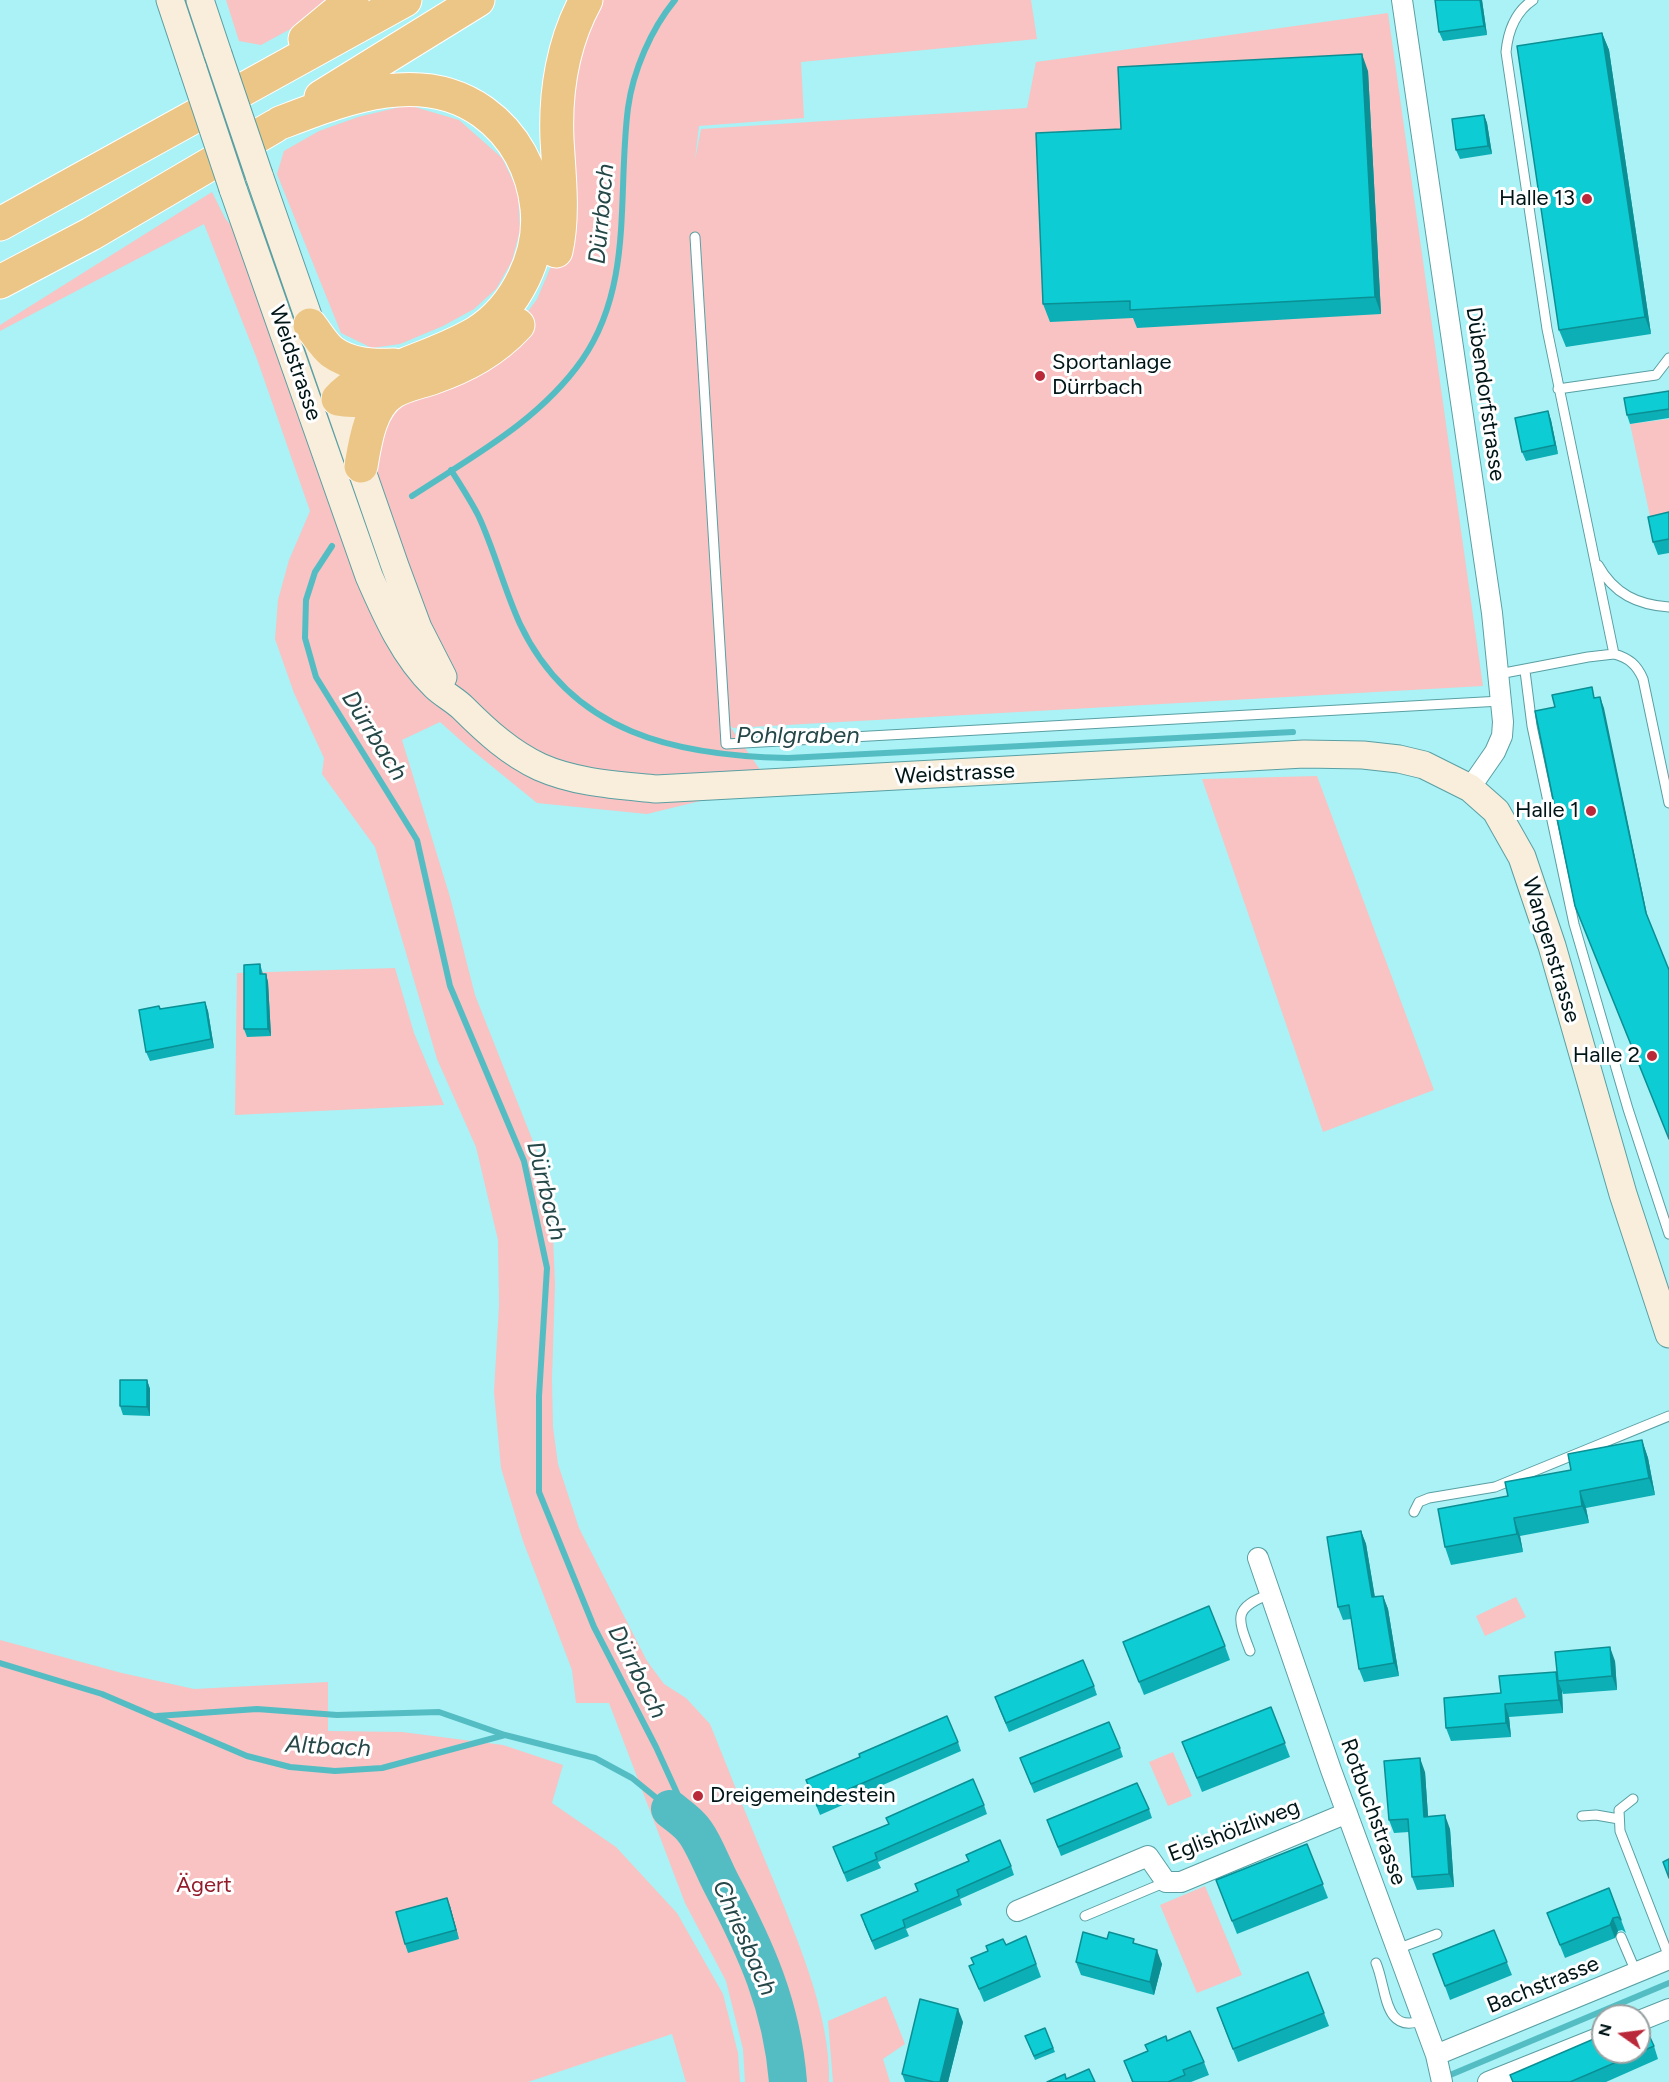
<!DOCTYPE html>
<meta charset="utf-8">
<style>
body{margin:0}
#map{position:relative;width:1669px;height:2082px;overflow:hidden;background:#aaf2f6;font-family:Figtree,sans-serif}
canvas{display:block}
.north{position:absolute;left:1591px;top:2004px;width:60px;height:60px;box-sizing:border-box;background:#fff;border:2px solid #99a1a2;border-radius:50%;rotate:284deg;font-size:16px;font-weight:700;line-height:24px;text-align:center;color:#001517}
.north::after{content:'';display:block;margin:auto;width:21px;height:27px;background:#ba293a;clip-path:polygon(50% 0,100% 100%,50% 72%,0 100%)}
</style>
<div id="map">
<canvas width="1669" height="2082"></canvas>
<div class="north">N</div>
</div>
<script>
const context = document.querySelector('canvas').getContext('2d');
context.lineJoin = 'round';
function fillPath(path, color) { context.fillStyle = color; context.fill(path, 'evenodd'); }
function trace(path, color, width, dash) { context.strokeStyle = color; context.lineWidth = width; context.lineCap = dash ? 'butt' : 'round'; context.setLineDash(dash || []); context.stroke(path); }
function write(font, color, halo, rows, align = 'center') {
  context.font = font + ' Figtree,sans-serif'; context.lineWidth = 6; context.setLineDash([]); context.textBaseline = 'middle'; context.strokeStyle = halo; context.fillStyle = color; for (const [text, x, y, turn = 0] of rows) {
    context.save(); context.translate(x, y); context.rotate((+turn || 0) * Math.PI / 180); context.textAlign = isNaN(turn) ? turn : align; if (halo) context.strokeText(text, 0, 0); context.fillText(text, 0, 0); context.restore();
  }
}
const green = new Path2D(`
 M 226,0 L 328,0 L 296,26 L 261,45 L 239,41 Z
 M 586,0 L 1031,0 L 1037,39 L 801,62 L 804,118 L 699,126 L 695,160 L 701,129 L 1027,108 L 1036,62 L 1388,13 L 1483,686 L 733,728 L 729,725 L 770,784 L 647,814 L 537,803 L 467,746 L 440,722 L 402,740 L 450,897 L 475,995 L 538,1154 L 552,1212 L 555,1284 L 552,1379 L 553,1427 L 558,1464 L 579,1528 L 647,1661 L 664,1684 L 686,1698 L 710,1724 C 730,1773 749,1823 770,1872 C 795,1934 831,2014 829,2082 L 745,2082 L 743,2049 L 726,1981 L 685,1903 L 609,1703 L 576,1703 L 572,1670 L 523,1541 L 501,1468 L 494,1392 L 499,1305 L 498,1240 L 476,1147 L 437,1059 L 375,847 L 322,774 L 324,758 L 294,693 L 275,639 L 278,600 L 289,560 L 310,511 L 257,359 L 204,224 L 0,331 L 0,325 L 212,192 L 225,218 L 310,325 L 370,424 L 519,324 L 537,299 L 552,264 Z
 M 408,105 L 459,120 L 502,158 L 518,191 L 520,230 L 512,261 L 496,289 L 474,309 L 443,326 L 400,344 L 372,348 L 341,333 L 277,174 L 284,151 L 319,131 L 358,117 Z
 M 1669,419 L 1669,527 L 1653,530 L 1630,424 Z
 M 1317,776 L 1434,1090 L 1323,1132 L 1202,779 Z
 M 395,968 L 414,1033 L 444,1105 L 235,1115 L 237,973 Z
 M 1516,1597 L 1526,1617 L 1485,1636 L 1476,1616 Z
 M 0,1640 L 122,1673 L 194,1689 L 328,1682 L 328,1731 L 402,1732 L 503,1745 L 563,1765 L 552,1803 L 616,1847 L 677,1913 L 723,1994 L 738,2053 L 740,2082 L 686,2082 L 672,2034 L 528,2082 L 0,2082 Z
 M 1173,1752 L 1192,1796 L 1168,1806 L 1149,1762 Z
 M 1205,1886 L 1242,1975 L 1197,1993 L 1160,1905 Z
 M 886,1996 L 905,2044 L 883,2059 L 890,2082 L 833,2082 L 828,2021 Z`);
const stream = new Path2D(`
 M 451,470 C 461,486 471,501 479,517 C 495,552 504,589 520,624 C 572,734 677,756 788,758 L 1293,732
 M 412,496 C 473,456 539,421 582,360 C 634,285 617,194 628,108 C 633,71 651,29 675,0
 M 332,546 L 315,572 L 306,600 L 305,638 L 316,677 L 417,840 L 450,986 L 524,1161 L 547,1268 L 539,1396 L 539,1492 L 594,1627 L 656,1747 L 693,1828
 M 0,1663 L 102,1694 L 247,1756 L 290,1767 L 335,1771 L 382,1768 L 505,1735 L 595,1758 L 632,1778 L 670,1809
 M 157,1716 L 257,1709 L 337,1715 L 439,1712 L 505,1735
 M 1443,2078 L 1669,1983`);
const river = new Path2D(`
 M 670,1809 C 677,1815 685,1820 691,1827 C 702,1838 713,1868 721,1883 C 756,1949 782,2006 788,2082`);
const service = new Path2D(`
 M 1533,0 C 1515,12 1508,31 1506,52 L 1547,329 L 1614,654 C 1629,658 1637,665 1643,679 L 1669,803
 M 695,237 L 726,744 L 1501,701
 M 1558,389 L 1656,375 L 1669,358
 M 1598,565 C 1614,594 1638,605 1669,607
 M 1525,671 L 1532,726 L 1574,924 L 1628,1109 L 1669,1234
 M 1499,674 L 1588,657 L 1614,654
 M 1414,1512 L 1419,1502 L 1429,1498 L 1495,1487 L 1669,1416
 M 1250,1651 C 1237,1617 1233,1608 1270,1594
 M 1633,1799 L 1619,1810 L 1620,1831 L 1669,1957
 M 1582,1816 L 1596,1815 L 1619,1819
 M 1085,1916 L 1166,1882
 M 1621,1937 L 1636,1972
 M 1397,1949 L 1437,1934
 M 1376,1963 C 1387,1988 1383,2036 1423,2020`);
const minor = new Path2D(`
 M 1402,0 L 1492,613 L 1503,722 L 1502,736 L 1495,752 L 1470,788
 M 1258,1558 L 1331,1770 L 1436,2055 L 1442,2082
 M 1017,1911 L 1148,1856 L 1166,1882 L 1181,1882 L 1347,1813
 M 1639,2021 L 1669,2009
 M 1436,2055 L 1669,1959
 M 1488,2082 L 1603,2036`);
const secondary = new Path2D(`
 M 170,0 L 193,69
 M 200,0 L 218,54
 M 259,175 L 395,566 L 418,628 L 443,677
 M 233,189 L 369,576 C 386,615 404,656 435,686 C 443,694 455,700 463,708 C 486,731 510,753 540,767 C 576,783 617,785 656,789 L 1304,754 L 1363,755 L 1399,759 L 1424,765 L 1470,788 L 1496,811 L 1522,857 L 1552,946 L 1623,1194 L 1669,1334`);
const motorway = new Path2D(`
 M 305,39 L 352,0
 M 321,97 L 478,0
 M 280,123 C 343,99 421,67 483,112 C 515,135 533,170 537,208 C 542,255 516,308 476,333 C 454,346 429,355 406,364 C 382,373 355,379 338,399 C 358,403 374,398 393,392
 M 0,224 L 405,0
 M 556,251 C 564,215 559,176 557,139 C 555,92 563,42 586,0
 M 0,282 L 91,234 L 275,126
 M 310,325 C 317,334 324,346 332,352 C 350,365 372,366 394,365
 M 361,466 C 365,442 370,406 393,392 C 404,385 420,382 432,378 C 466,366 494,351 518,325`);
const secondaryBridge = new Path2D(`
 M 218,54 L 259,175
 M 193,69 L 233,189`);
const wall = new Path2D(`
 M 1435,0 L 1482,0 L 1487,35 L 1443,41 L 1439,32 Z
 M 1602,33 L 1609,50 L 1651,334 L 1566,347 L 1559,330 Z
 M 1368,71 L 1381,314 L 1137,328 L 1133,318 L 1050,322 L 1043,304 L 1121,129 Z
 M 1484,115 L 1487,123 L 1492,154 L 1460,159 L 1456,150 Z
 M 1669,391 L 1669,418 L 1630,424 L 1627,415 Z
 M 1548,411 L 1551,420 L 1558,454 L 1526,461 L 1522,452 Z
 M 1669,512 L 1669,553 L 1658,555 L 1653,542 Z
 M 260,964 L 263,974 L 266,974 L 268,982 L 271,1036 L 247,1037 L 244,1029 Z
 M 205,1002 L 208,1011 L 214,1048 L 150,1061 L 146,1052 L 159,1006 L 161,1009 Z
 M 147,1380 L 150,1389 L 150,1416 L 123,1415 L 120,1406 Z
 M 1642,1440 L 1648,1458 L 1655,1495 L 1586,1508 L 1589,1523 L 1520,1536 L 1523,1552 L 1451,1565 L 1445,1547 L 1508,1496 Z
 M 1361,1531 L 1366,1544 L 1375,1597 L 1383,1596 L 1388,1609 L 1399,1676 L 1364,1682 L 1359,1669 L 1351,1619 L 1343,1620 L 1338,1607 Z
 M 1123,1642 L 1225,1646 L 1230,1660 L 1144,1695 Z
 M 1615,1661 L 1617,1690 L 1563,1694 L 1562,1691 L 1563,1713 L 1509,1717 L 1511,1737 L 1451,1741 L 1446,1728 L 1501,1693 L 1556,1672 Z
 M 1094,1686 L 1097,1695 L 1009,1732 L 998,1706 Z
 M 1271,1707 L 1290,1757 L 1202,1792 L 1182,1742 Z
 M 958,1742 L 961,1751 L 853,1798 L 854,1800 L 820,1815 L 806,1780 Z
 M 1120,1748 L 1123,1757 L 1034,1793 L 1020,1758 Z
 M 1425,1772 L 1428,1816 L 1450,1829 L 1454,1887 L 1417,1890 L 1412,1877 L 1409,1832 L 1394,1833 L 1389,1820 Z
 M 984,1805 L 987,1814 L 878,1862 L 881,1868 L 847,1882 L 833,1847 L 889,1824 Z
 M 1149,1809 L 1152,1818 L 1061,1856 L 1047,1820 Z
 M 1307,1844 L 1328,1898 L 1237,1934 L 1216,1880 Z
 M 1011,1866 L 1014,1875 L 960,1899 L 962,1905 L 906,1929 L 909,1936 L 875,1950 L 864,1924 Z
 M 1609,1888 L 1626,1933 L 1622,1930 L 1618,1931 L 1615,1938 L 1565,1958 L 1547,1913 Z
 M 450,1906 L 459,1939 L 408,1953 L 405,1944 Z
 M 1494,1930 L 1512,1975 L 1450,2000 L 1433,1954 Z
 M 1026,1936 L 1041,1977 L 984,2002 L 969,1966 L 1006,1945 Z
 M 1107,1939 L 1136,1944 L 1162,1964 L 1154,1995 L 1081,1975 L 1076,1962 Z
 M 1324,2013 L 1329,2026 L 1238,2062 L 1222,2022 Z
 M 963,2022 L 948,2082 L 905,2082 L 902,2074 Z
 M 1045,2028 L 1055,2052 L 1035,2060 L 1025,2036 Z
 M 1167,2041 L 1204,2062 L 1209,2075 L 1191,2082 L 1132,2082 L 1124,2061 L 1147,2051 Z
 M 1654,2046 L 1658,2059 L 1606,2082 L 1513,2082 L 1510,2075 Z`);
const shadedWall = new Path2D(`
 M 1480,0 L 1482,0 L 1487,35 L 1484,26 Z
 M 1602,33 L 1609,50 L 1651,334 L 1645,317 Z
 M 1362,54 L 1368,71 L 1381,314 L 1375,297 Z
 M 1484,115 L 1487,123 L 1492,154 L 1488,146 Z
 M 1548,411 L 1551,420 L 1558,454 L 1555,445 Z
 M 1600,697 L 1604,708 L 1649,924 L 1646,913 Z
 M 266,974 L 268,982 L 271,1036 L 268,1029 Z
 M 205,1002 L 208,1011 L 214,1048 L 211,1039 Z
 M 147,1380 L 150,1389 L 150,1416 L 147,1407 Z
 M 1642,1440 L 1648,1458 L 1655,1495 L 1649,1478 Z
 M 1580,1491 L 1586,1508 L 1589,1523 L 1582,1506 Z
 M 1514,1518 L 1520,1536 L 1523,1552 L 1517,1534 Z
 M 1361,1531 L 1366,1544 L 1377,1611 L 1372,1597 Z
 M 1383,1596 L 1388,1609 L 1399,1676 L 1394,1663 Z
 M 1610,1647 L 1615,1661 L 1617,1690 L 1612,1676 Z
 M 1556,1672 L 1558,1681 L 1562,1691 L 1563,1713 L 1559,1700 Z
 M 1505,1704 L 1509,1717 L 1511,1737 L 1506,1723 Z
 M 1420,1758 L 1425,1772 L 1429,1830 L 1424,1817 Z
 M 1445,1815 L 1450,1829 L 1454,1887 L 1449,1874 Z
 M 447,1898 L 450,1906 L 459,1939 L 456,1930 Z
 M 1613,1918 L 1618,1931 L 1615,1938 L 1610,1925 Z
 M 1157,1950 L 1162,1964 L 1154,1995 L 1150,1982 Z
 M 958,2009 L 963,2022 L 948,2082 L 940,2082 Z`);
const building = new Path2D(`
 M 1435,0 L 1480,0 L 1484,26 L 1439,32 Z
 M 1602,33 L 1645,317 L 1559,330 L 1517,46 Z
 M 1362,54 L 1375,297 L 1130,310 L 1130,301 L 1043,304 L 1036,133 L 1121,129 L 1118,67 Z
 M 1484,115 L 1488,146 L 1456,150 L 1452,119 Z
 M 1669,391 L 1669,409 L 1627,415 L 1624,398 Z
 M 1548,411 L 1555,445 L 1522,452 L 1515,418 Z
 M 1669,512 L 1669,539 L 1653,542 L 1648,517 Z
 M 1592,687 L 1594,698 L 1600,697 L 1646,913 L 1669,970 L 1669,1139 L 1575,906 L 1535,711 L 1555,707 L 1552,695 Z
 M 260,964 L 260,974 L 266,974 L 268,1029 L 244,1029 L 244,965 Z
 M 205,1002 L 211,1039 L 146,1052 L 139,1010 L 159,1006 L 160,1009 Z
 M 120,1380 L 147,1380 L 147,1407 L 120,1406 Z
 M 1642,1440 L 1649,1478 L 1580,1491 L 1582,1506 L 1514,1518 L 1517,1534 L 1445,1547 L 1438,1509 L 1508,1496 L 1505,1482 L 1571,1470 L 1568,1454 Z
 M 1361,1531 L 1372,1597 L 1383,1596 L 1394,1663 L 1359,1669 L 1349,1605 L 1338,1607 L 1327,1537 Z
 M 1209,1606 L 1225,1646 L 1139,1682 L 1123,1642 Z
 M 1610,1647 L 1612,1676 L 1558,1681 L 1555,1652 Z
 M 1083,1660 L 1094,1686 L 1006,1723 L 995,1697 Z
 M 1556,1672 L 1559,1700 L 1505,1704 L 1506,1723 L 1446,1728 L 1444,1698 L 1501,1693 L 1499,1676 Z
 M 1271,1707 L 1285,1743 L 1197,1778 L 1182,1742 Z
 M 947,1716 L 958,1742 L 849,1789 L 850,1791 L 817,1806 L 806,1780 L 860,1757 L 859,1754 Z
 M 1109,1722 L 1120,1748 L 1031,1784 L 1020,1758 Z
 M 1420,1758 L 1424,1817 L 1445,1815 L 1449,1874 L 1412,1877 L 1408,1819 L 1389,1820 L 1384,1761 Z
 M 973,1779 L 984,1805 L 875,1853 L 877,1859 L 844,1873 L 833,1847 L 889,1824 L 886,1818 Z
 M 1137,1783 L 1149,1809 L 1058,1847 L 1047,1820 Z
 M 1000,1840 L 1011,1866 L 957,1890 L 959,1896 L 903,1920 L 905,1927 L 872,1941 L 861,1915 L 918,1891 L 915,1884 L 969,1861 L 966,1855 Z
 M 1307,1844 L 1323,1884 L 1232,1921 L 1216,1880 Z
 M 1669,1859 L 1669,1878 L 1663,1862 Z
 M 1609,1888 L 1621,1920 L 1618,1917 L 1613,1918 L 1610,1925 L 1560,1945 L 1547,1913 Z
 M 447,1898 L 456,1930 L 405,1944 L 396,1912 Z
 M 1494,1930 L 1507,1962 L 1445,1986 L 1433,1954 Z
 M 1083,1932 L 1107,1939 L 1109,1932 L 1134,1939 L 1133,1943 L 1157,1950 L 1150,1982 L 1076,1962 Z
 M 1026,1936 L 1036,1964 L 979,1989 L 969,1966 L 974,1964 L 971,1958 L 988,1951 L 986,1946 L 1003,1939 L 1006,1945 Z
 M 1308,1972 L 1324,2013 L 1233,2049 L 1217,2008 Z
 M 920,1999 L 958,2009 L 940,2082 L 934,2082 L 902,2074 Z
 M 1641,2018 L 1654,2046 L 1570,2082 L 1513,2082 L 1510,2075 L 1603,2035 L 1603,2052 L 1639,2052 L 1639,2019 Z
 M 1045,2028 L 1053,2048 L 1034,2056 L 1025,2036 Z
 M 1190,2031 L 1204,2062 L 1183,2070 L 1185,2075 L 1168,2082 L 1133,2082 L 1124,2061 L 1148,2051 L 1145,2045 L 1166,2036 L 1167,2041 Z
 M 1089,2069 L 1095,2082 L 1047,2082 L 1065,2074 L 1066,2079 Z`);
const markers = [
 [1587,199,6,"#ba293a"],
 [1040,376,6,"#ba293a"],
 [1591,811,6,"#ba293a"],
 [1652,1056,6,"#ba293a"],
 [698,1796,6,"#ba293a"]
];
const poiNames = [
 ["Halle 13",1575,199],
 ["Sportanlage",1052,363,"left"],
 ["Dürrbach",1052,388,"left"],
 ["Halle 1",1579,811],
 ["Halle 2",1640,1056],
 ["Dreigemeindestein",710,1796,"left"]
];
const streetNames = [
 ["Weidstrasse",295,363,71],
 ["Dübendorfstrasse",1485,394,82],
 ["Weidstrasse",955,774,-3],
 ["Wangenstrasse",1551,950,73],
 ["Rotbuchstrasse",1373,1812,70],
 ["Eglishölzliweg",1234,1831,-21],
 ["Bachstrasse",1543,1985,-22]
];
const parkNames = [
 ["Ägert",204,1886]
];
const waterNames = [
 ["Dürrbach",602,214,-85],
 ["Dürrbach",374,736,58],
 ["Pohlgraben",798,736],
 ["Dürrbach",546,1191,76],
 ["Dürrbach",637,1672,63],
 ["Altbach",328,1747,3],
 ["Chriesbach",744,1938,66]
];
fillPath(green, '#f8c3c2');
trace(stream, '#54bdc3', 6);
trace(river, '#54bdc3', 38);
trace(service, '#599fa3', 11);
trace(minor, '#599fa3', 22);
trace(secondary, '#599fa3', 29);
trace(motorway, '#fff', 35);
trace(service, '#fff', 9);
trace(minor, '#fff', 20);
trace(secondary, '#f9eedb', 27);
trace(motorway, '#ecc686', 33);
trace(secondaryBridge, '#599fa3', 29, []);
trace(secondaryBridge, '#f9eedb', 27);
fillPath(wall, '#0cafb6');
fillPath(shadedWall, '#0a8f94');
fillPath(building, '#0eccd4');
trace(building, '#0a8f94', 1.5);
for (const [x, y, r, color] of markers) { const dot = new Path2D(); dot.arc(x, y, r, 0, 2 * Math.PI); context.fillStyle = color; context.fill(dot); trace(dot, '#fff', 2); }
write('22px', '#001517', '#fff', poiNames, 'right');
write('22px', '#001517', '#fff', streetNames);
write('22px', '#931c2b', '#fff', parkNames);
write('italic 24px', '#264748', '#fff', waterNames);
</script>
